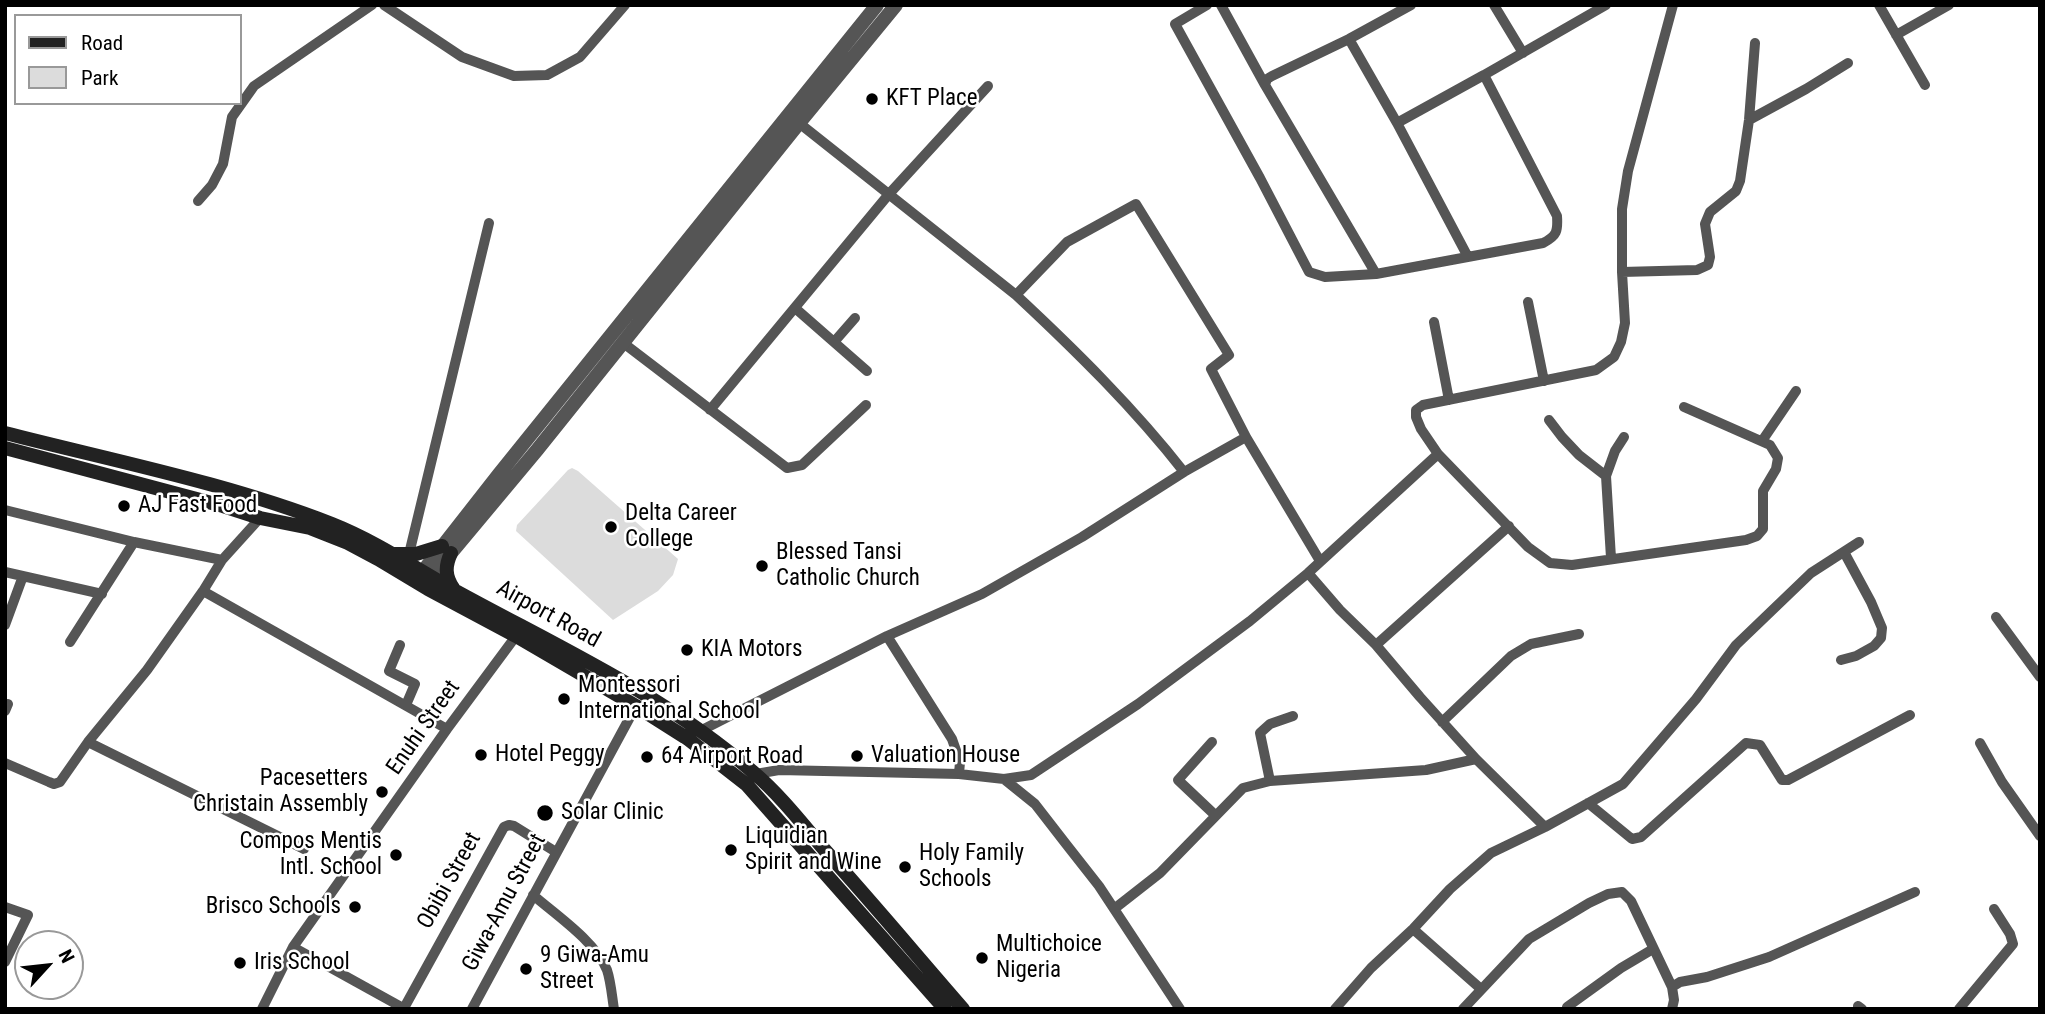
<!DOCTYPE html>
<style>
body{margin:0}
#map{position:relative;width:2045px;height:1014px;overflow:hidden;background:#fff;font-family:"Roboto Condensed",sans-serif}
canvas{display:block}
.frame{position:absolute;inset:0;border:7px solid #000;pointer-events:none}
.legend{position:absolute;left:14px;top:14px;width:228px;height:91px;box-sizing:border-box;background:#fff;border:2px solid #999;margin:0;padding:9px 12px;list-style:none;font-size:21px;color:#000}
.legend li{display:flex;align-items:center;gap:14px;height:35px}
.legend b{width:35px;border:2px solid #999}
.north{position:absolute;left:14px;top:930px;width:70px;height:70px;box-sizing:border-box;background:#fff;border:2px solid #999;border-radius:50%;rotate:63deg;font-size:19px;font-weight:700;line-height:28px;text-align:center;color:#000}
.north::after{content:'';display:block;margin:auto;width:24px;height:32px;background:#000;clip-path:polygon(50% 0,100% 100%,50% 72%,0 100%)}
</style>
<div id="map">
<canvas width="2045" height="1014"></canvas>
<div class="frame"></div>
<ul class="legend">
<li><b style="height:9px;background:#222"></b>Road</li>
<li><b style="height:19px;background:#dcdcdc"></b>Park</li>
</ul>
<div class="north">N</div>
</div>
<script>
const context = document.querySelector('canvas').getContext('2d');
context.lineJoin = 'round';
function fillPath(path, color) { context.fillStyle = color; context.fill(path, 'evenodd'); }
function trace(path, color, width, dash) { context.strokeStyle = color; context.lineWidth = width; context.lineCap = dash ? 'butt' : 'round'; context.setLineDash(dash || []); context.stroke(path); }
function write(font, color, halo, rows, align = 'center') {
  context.font = font + ' "Roboto Condensed",sans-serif'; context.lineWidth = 5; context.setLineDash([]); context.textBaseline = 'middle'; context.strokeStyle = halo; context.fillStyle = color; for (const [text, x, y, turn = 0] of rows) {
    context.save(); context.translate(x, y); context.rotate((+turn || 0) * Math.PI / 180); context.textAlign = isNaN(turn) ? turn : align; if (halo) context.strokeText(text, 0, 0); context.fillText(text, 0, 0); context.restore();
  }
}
const green = new Path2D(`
 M 572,468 L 578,471 L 678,559 L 673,575 L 658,591 L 613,620 L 516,531 L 517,525 L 568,470 Z`);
const minor = new Path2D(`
 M 384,5 L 462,57 L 514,76 L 547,75 L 580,57 L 625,5
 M 1207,5 L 1175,24 L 1260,178 L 1309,272 L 1325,277 L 1376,274
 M 1221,5 L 1265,85
 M 1411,5 L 1349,39 L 1272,76 L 1267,79 L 1265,85 L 1376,274 L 1543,243 C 1557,236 1558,231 1557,216 L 1484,75 L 1606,5
 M 1494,5 L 1523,53
 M 1673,5 L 1628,171 L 1622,209 L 1622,272 L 1625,323 L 1621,342 L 1614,357 L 1596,370 L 1423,405 L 1416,410 L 1416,417 L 1421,429 L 1438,454 L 1528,547 L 1550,563 L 1572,565 L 1746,540 L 1757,536 L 1763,529 L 1763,491 L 1776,469 L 1778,458 L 1770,445 L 1684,407
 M 1879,5 L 1925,85
 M 1896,35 L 1949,5
 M 1349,39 L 1397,123 L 1484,75
 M 1749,120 L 1806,89 L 1848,63
 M 799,123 L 1016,295 C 1075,350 1134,408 1184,472
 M 1397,123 L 1468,257
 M 198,201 L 212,185 L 223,164 L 232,117 L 254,86 L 372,5
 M 1622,272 L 1697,270 L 1708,265 L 1710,257 L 1705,224 L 1710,212 L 1736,191 L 1740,181 L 1749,120 L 1755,43
 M 1016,295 L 1067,242 L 1136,204 L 1229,355 L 1211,369 L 1246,437 L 1320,561
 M 1528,302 L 1544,381
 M 795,308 L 867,371
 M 1434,322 L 1449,400
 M 622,342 L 787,468 L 802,465 L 866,405
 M 834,342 L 855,318
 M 710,410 L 889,194 L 988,86
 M 1549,420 L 1562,437 L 1579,455 L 1606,476 L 1611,558
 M 1762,441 L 1796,391
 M 1606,476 L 1615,451 L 1624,437
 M 5,510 L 134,542 L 222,560
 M 409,554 L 489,223
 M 5,572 L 102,594
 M 1308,573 L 1340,610 L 1376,645 L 1420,697 L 1476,759 L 1545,827
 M 203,591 L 447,729
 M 1996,617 L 2040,677
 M 5,625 L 23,576
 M 887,636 L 952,739 L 960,762 L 959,774
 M 70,642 L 134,542
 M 400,645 L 389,671 L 415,684 L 406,705
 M 1376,645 L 1509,526
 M 1841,660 L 1856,656 L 1874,646 L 1881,638 L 1882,628 L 1871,602 L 1844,552
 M 5,711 L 8,704
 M 1442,722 L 1511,656 L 1531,644 L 1579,634
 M 702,730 L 887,636 L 982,594 L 1082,537 L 1184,472 L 1246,437
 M 88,742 L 304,849
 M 1212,742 L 1178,780 L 1215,815
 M 1980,743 L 2002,782 L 2040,836
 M 5,763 L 49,782 L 54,784 L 60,782 L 88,742 L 147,670 L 203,591 L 222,560 L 260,518
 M 756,774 L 779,770 L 959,774 L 1004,779 L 1035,804 L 1066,844 L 1099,886 L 1180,1009
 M 1004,779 L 1031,775 L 1138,704 L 1250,621 L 1308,573 L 1438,454
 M 1270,781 L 1260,733 L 1270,724 L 1293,716
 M 1588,803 L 1632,839 L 1641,837 L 1746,743 L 1760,745 L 1782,780 L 1788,780 L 1910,715
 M 533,895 C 556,915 595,941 607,970 C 611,982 612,997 614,1009
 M 5,907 L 28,915 L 5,962
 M 1114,909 L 1160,873 L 1243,788 L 1270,781 L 1426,770 L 1476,759
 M 1413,929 L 1481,989
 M 293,947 L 405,1009
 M 1858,1006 L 1862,1009
 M 1567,1007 L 1621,968 L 1653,949
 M 404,1008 L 504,827 L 509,825 L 514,826 L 556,852
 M 262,1009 L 293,947 L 447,729 L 516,636
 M 472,1009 L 636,706
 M 1335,1009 L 1371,968 L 1413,929 L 1450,889 L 1491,853 L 1545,827 L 1623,784 L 1696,699 L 1736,645 L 1811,573 L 1859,542
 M 1463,1009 L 1529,939 L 1589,903 L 1608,894 L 1622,892 L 1631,901 L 1672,987
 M 1672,1009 L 1674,1000 L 1672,987 L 1680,982 L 1707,977 L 1769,957 L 1915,892
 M 1959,1009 L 2013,944 L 2010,934 L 1994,909`);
const tertiary = new Path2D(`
 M 416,580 L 499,474 L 877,5
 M 429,588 L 451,553 L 537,450 L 799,123 L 896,5`);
const secondary = new Path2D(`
 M 5,433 C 114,461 227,483 332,524 C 375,541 413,567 454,590 C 556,646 665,695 753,772 C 779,794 801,822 823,848 C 871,901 916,955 963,1009
 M 5,448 L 223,506 L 260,518 L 310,528 L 348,543 L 378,559 L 428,589 L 516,636 L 636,706 L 688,739 L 747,785 L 945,1009
 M 451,553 C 445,566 445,576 453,588
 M 395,554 L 416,554 L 442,546`);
const markers = [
 [872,99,7,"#000"],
 [124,506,7,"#000"],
 [611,527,7,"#000"],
 [762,566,7,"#000"],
 [687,650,7,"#000"],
 [564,699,7,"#000"],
 [481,755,7,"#000"],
 [857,756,7,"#000"],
 [647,757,7,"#000"],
 [382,792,7,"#000"],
 [545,813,9,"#000"],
 [731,850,7,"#000"],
 [396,855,7,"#000"],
 [905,867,7,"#000"],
 [355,907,7,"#000"],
 [982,958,7,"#000"],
 [240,963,7,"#000"],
 [526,969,7,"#000"]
];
const poiNames = [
 ["KFT Place",886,99],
 ["AJ Fast Food",138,506],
 ["Delta Career",625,514],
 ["College",625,540],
 ["Blessed Tansi",776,553],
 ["Catholic Church",776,579],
 ["KIA Motors",701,650],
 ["Montessori",578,686],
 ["International School",578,712],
 ["Hotel Peggy",495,755],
 ["Valuation House",871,756],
 ["64 Airport Road",661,757],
 ["Pacesetters",368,779,"right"],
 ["Christain Assembly",368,805,"right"],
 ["Solar Clinic",561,813],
 ["Liquidian",745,837],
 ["Spirit and Wine",745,863],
 ["Compos Mentis",382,842,"right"],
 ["Intl. School",382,868,"right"],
 ["Holy Family",919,854],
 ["Schools",919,880],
 ["Brisco Schools",341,907,"right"],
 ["Multichoice",996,945],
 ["Nigeria",996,971],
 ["9 Giwa-Amu",540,956],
 ["Street",540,982],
 ["Iris School",254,963]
];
const streetNames = [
 ["Airport Road",548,615,29],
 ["Enuhi Street",424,728,-55],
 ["Obibi Street",450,881,-61],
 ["Giwa-Amu Street",505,903,-62]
];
fillPath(green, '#dcdcdc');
trace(minor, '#555', 10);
trace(tertiary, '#555', 14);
trace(secondary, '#222', 14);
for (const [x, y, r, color] of markers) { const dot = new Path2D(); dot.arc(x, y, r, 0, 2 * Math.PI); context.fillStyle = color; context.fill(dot); trace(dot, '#fff', 2.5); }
write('23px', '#000', '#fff', poiNames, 'left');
write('23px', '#000', '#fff', streetNames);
</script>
